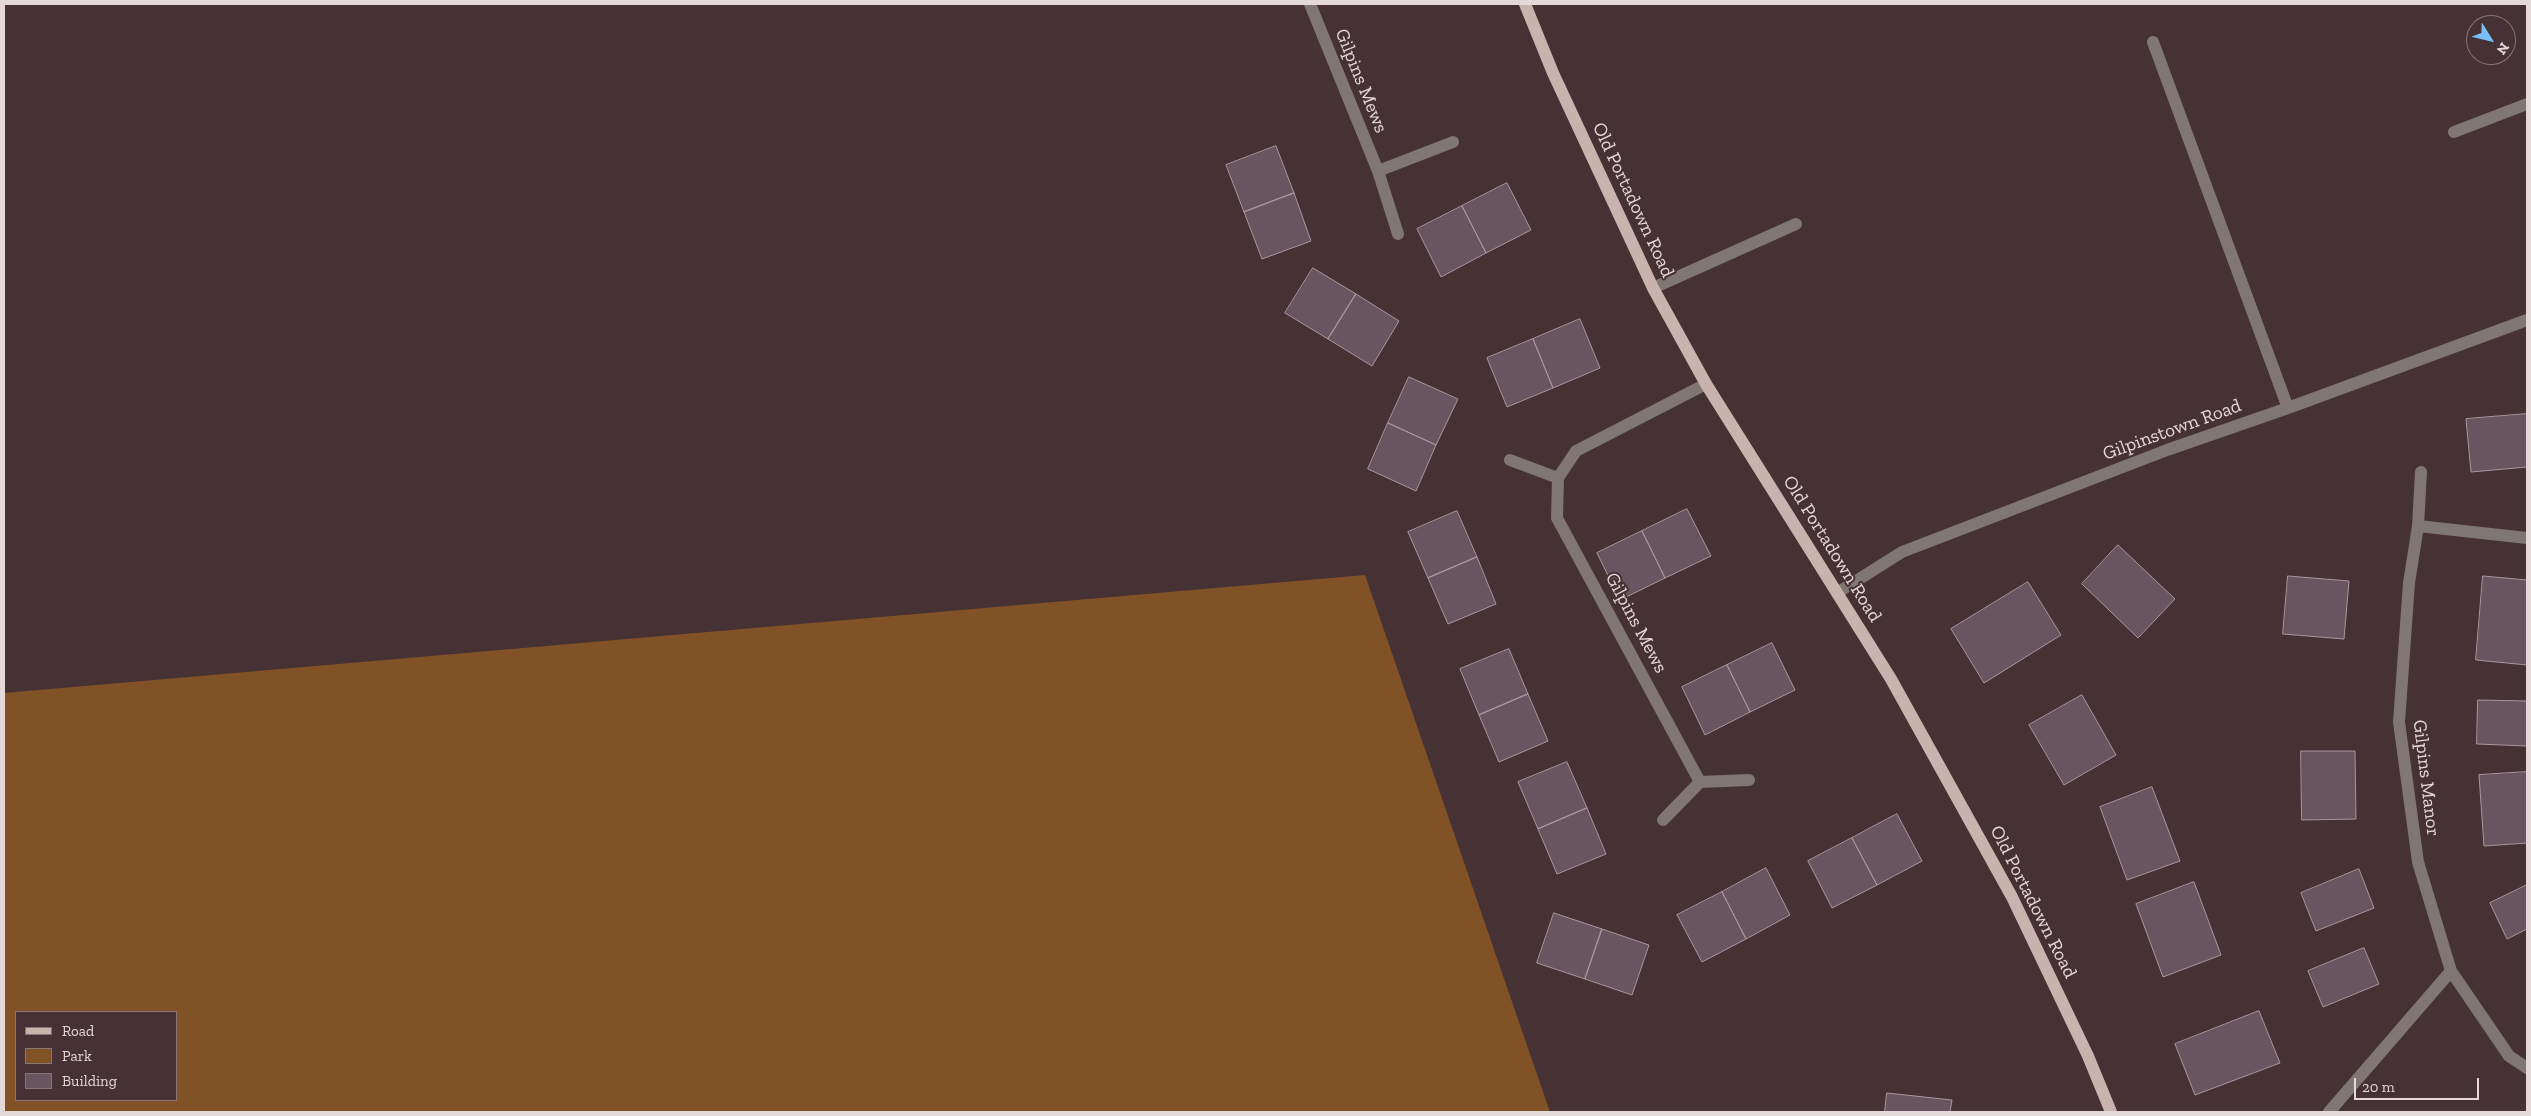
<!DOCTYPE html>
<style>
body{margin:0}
#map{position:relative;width:2531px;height:1116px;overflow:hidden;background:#463134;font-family:"Zilla Slab",serif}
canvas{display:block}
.frame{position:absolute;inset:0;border:5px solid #e5d8d9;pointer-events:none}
.legend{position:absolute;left:15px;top:1011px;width:162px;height:90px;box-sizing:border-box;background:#463134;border:1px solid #867476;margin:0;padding:6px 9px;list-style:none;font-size:15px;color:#e5d8d9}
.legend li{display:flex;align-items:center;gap:10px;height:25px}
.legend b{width:25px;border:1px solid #867476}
.north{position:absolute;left:2466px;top:15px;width:50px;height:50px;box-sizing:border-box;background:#463134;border:1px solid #867476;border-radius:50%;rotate:126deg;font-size:14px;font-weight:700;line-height:20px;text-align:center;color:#e5d8d9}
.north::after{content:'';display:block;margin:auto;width:18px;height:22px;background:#78bff7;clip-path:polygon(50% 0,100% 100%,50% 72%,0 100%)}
.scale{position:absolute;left:2354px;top:1078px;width:125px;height:22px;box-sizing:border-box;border:2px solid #e5d8d9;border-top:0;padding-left:6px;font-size:15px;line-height:18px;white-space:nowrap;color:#e5d8d9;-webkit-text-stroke:4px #463134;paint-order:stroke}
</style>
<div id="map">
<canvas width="2531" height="1116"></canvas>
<div class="frame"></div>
<ul class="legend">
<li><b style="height:6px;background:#c8b3ad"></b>Road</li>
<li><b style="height:14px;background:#815225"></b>Park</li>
<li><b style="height:14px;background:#69555f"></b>Building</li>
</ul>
<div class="north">N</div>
<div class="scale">20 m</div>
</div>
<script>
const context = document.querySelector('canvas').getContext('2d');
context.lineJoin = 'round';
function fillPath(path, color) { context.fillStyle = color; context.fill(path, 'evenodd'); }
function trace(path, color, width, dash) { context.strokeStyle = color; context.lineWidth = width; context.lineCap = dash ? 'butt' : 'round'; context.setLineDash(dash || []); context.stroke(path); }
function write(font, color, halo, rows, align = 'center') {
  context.font = font + ' "Zilla Slab",serif'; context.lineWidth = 4; context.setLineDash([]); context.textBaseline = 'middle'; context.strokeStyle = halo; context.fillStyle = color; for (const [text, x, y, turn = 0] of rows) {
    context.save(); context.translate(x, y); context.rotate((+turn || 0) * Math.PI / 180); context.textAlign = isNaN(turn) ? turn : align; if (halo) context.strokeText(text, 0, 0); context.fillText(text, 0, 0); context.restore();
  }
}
const green = new Path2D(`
 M 1365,575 L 1550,1112 L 4,1112 L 4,693 ZM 16,1012 L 176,1012 L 176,1100 L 16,1100 Z`);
const building = new Path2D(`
 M 1276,146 L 1294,193 L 1244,212 L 1226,165 Z
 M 1507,183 L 1531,230 L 1486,253 L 1462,206 Z
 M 1294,193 L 1311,241 L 1262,259 L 1244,212 Z
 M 1462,206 L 1486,253 L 1441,277 L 1417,229 Z
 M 1313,268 L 1356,294 L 1328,339 L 1285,313 Z
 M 1356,294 L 1399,321 L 1372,366 L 1328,339 Z
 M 1580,319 L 1600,368 L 1553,388 L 1533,339 Z
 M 1533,339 L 1553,388 L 1507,407 L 1487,358 Z
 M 1409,377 L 1458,399 L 1436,445 L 1388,423 Z
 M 2527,414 L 2527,467 L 2471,472 L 2466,419 Z
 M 1388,423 L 1436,445 L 1416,491 L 1368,469 Z
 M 1687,509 L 1711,556 L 1665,578 L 1642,531 Z
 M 1457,511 L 1477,557 L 1428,578 L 1408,532 Z
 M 1642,531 L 1665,578 L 1620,600 L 1597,553 Z
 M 2118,545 L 2175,599 L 2138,638 L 2082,584 Z
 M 1477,557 L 1496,604 L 1448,624 L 1428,578 Z
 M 2288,576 L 2349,581 L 2344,639 L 2283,634 Z
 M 2483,576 L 2527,580 L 2527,665 L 2476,660 Z
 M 2028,582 L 2061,635 L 1984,683 L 1951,629 Z
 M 1772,643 L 1795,690 L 1750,712 L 1727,665 Z
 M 1509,649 L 1528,694 L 1479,715 L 1460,669 Z
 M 1727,665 L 1750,712 L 1705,735 L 1682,687 Z
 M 1528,694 L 1548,741 L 1499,762 L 1479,715 Z
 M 2082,695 L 2116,755 L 2064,785 L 2029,725 Z
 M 2478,700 L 2527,701 L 2527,746 L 2477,744 Z
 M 2301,751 L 2355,751 L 2356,819 L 2302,820 Z
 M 1567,762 L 1587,808 L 1538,829 L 1518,782 Z
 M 2527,772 L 2527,843 L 2484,846 L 2479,775 Z
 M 2152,787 L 2180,861 L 2127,880 L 2100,807 Z
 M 1587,808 L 1606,854 L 1557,874 L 1538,829 Z
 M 1897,814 L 1922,861 L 1877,885 L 1852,838 Z
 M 1852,838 L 1877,885 L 1832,908 L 1808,861 Z
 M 1766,868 L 1790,915 L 1746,939 L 1722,892 Z
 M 2359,869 L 2374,908 L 2316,931 L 2301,893 Z
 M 2194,882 L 2221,955 L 2163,977 L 2136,904 Z
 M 2527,885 L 2527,929 L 2507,939 L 2490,903 Z
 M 1722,892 L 1746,939 L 1702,962 L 1677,915 Z
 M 1554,913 L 1602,929 L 1585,979 L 1537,963 Z
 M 1602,929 L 1649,945 L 1632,995 L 1585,979 Z
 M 2364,948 L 2379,984 L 2323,1007 L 2308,971 Z
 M 2259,1011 L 2280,1063 L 2195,1095 L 2175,1044 Z
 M 1887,1093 L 1952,1100 L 1950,1112 L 1885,1112 Z`);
const minor = new Path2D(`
 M 1310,4 L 1378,171 L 1398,234
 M 2153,42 L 2288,408
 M 2454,132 L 2527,104
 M 1378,171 L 1453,142
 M 1653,288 L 1796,224
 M 1510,460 L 1558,478
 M 2421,472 L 2418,526 L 2409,583 L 2399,722 L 2418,862 L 2451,971 L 2509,1056 L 2527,1068
 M 2418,526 L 2527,538
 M 1837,593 L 1902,552 L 2167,450 L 2288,408 L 2527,320
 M 1700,782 L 1557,518 L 1558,478 L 1576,451 L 1706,384
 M 1663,820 L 1700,782 L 1749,780
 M 2329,1112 L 2451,971`);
const major = new Path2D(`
 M 1525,4 L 1553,73 L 1653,288 L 1706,384 L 1891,679 L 2012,897 L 2088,1056 L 2111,1112`);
const streetNames = [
 ["Gilpins Mews",1361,81,68],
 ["Old Portadown Road",1633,200,65],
 ["Gilpinstown Road",2172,430,-20],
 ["Old Portadown Road",1832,549,58],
 ["Gilpins Mews",1636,623,62],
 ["Gilpins Manor",2426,778,83],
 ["Old Portadown Road",2033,902,63]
];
fillPath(green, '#815225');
fillPath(building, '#69555f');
trace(building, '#ab95a0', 1);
trace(minor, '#807673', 12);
trace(major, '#c8b3ad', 12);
write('19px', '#e5d8d9', '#463134', streetNames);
</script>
